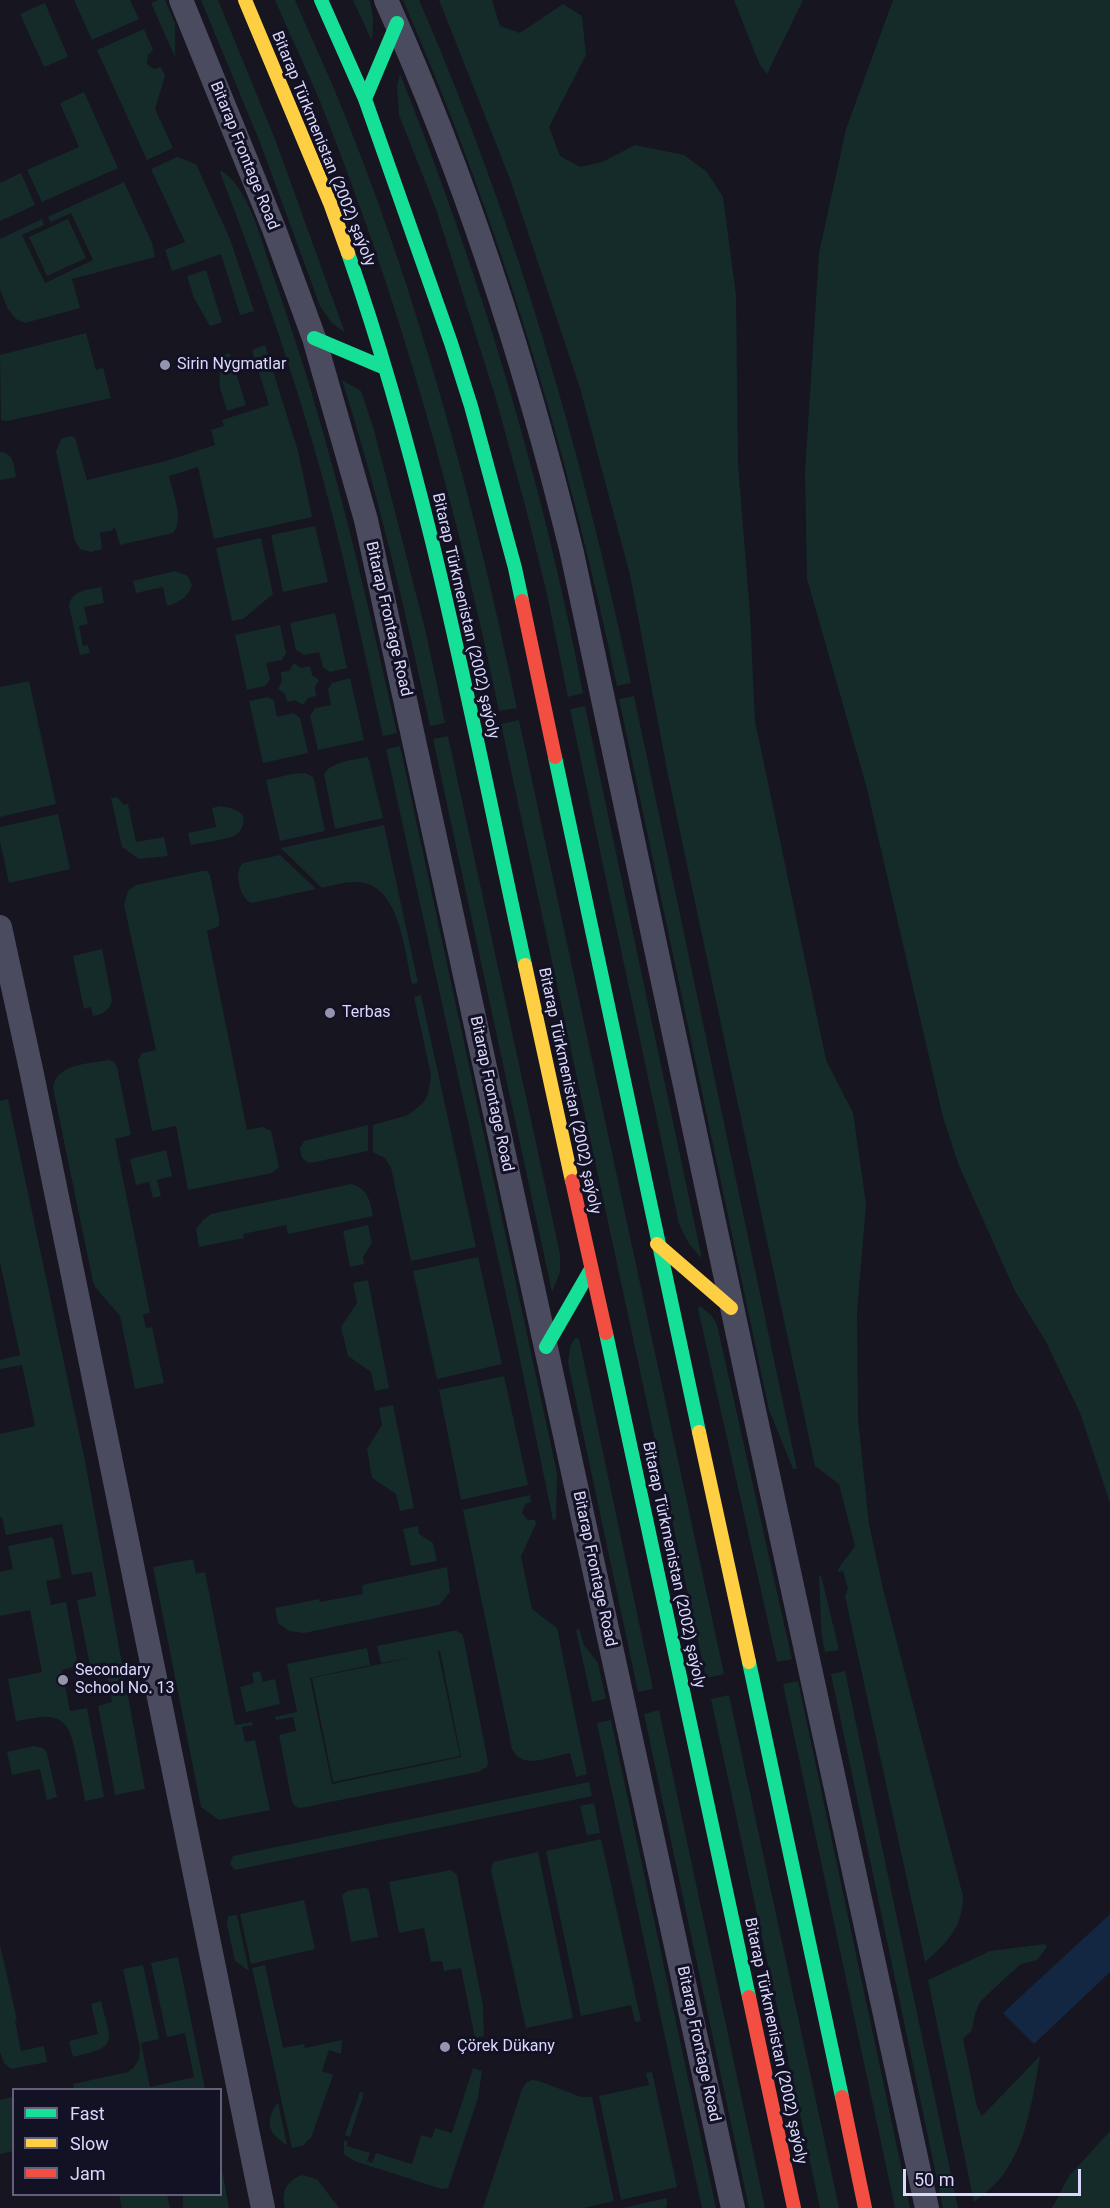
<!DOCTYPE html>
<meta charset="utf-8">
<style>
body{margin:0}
#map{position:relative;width:1110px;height:2208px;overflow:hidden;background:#161520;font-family:Roboto,sans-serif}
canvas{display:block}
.legend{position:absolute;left:12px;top:2088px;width:210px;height:108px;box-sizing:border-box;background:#131124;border:2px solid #63617a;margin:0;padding:8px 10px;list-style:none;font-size:18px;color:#dad8fc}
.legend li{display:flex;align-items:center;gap:12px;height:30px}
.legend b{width:30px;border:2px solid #63617a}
.scale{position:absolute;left:903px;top:2169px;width:178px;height:27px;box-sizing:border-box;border:3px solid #dad8fc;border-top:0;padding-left:8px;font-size:18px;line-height:21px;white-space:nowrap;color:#dad8fc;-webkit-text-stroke:4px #131124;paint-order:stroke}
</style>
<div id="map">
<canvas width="1110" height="2208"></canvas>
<ul class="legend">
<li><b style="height:8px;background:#16e098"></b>Fast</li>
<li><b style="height:8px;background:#ffcf43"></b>Slow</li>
<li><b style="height:8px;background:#f24e42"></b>Jam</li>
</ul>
<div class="scale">50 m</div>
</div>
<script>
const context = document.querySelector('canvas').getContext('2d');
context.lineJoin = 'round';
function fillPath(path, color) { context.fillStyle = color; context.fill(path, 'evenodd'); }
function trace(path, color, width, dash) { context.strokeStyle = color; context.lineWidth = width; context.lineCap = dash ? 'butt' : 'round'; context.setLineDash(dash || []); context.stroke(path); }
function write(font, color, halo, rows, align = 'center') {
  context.font = font + ' Roboto,sans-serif'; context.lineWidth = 6; context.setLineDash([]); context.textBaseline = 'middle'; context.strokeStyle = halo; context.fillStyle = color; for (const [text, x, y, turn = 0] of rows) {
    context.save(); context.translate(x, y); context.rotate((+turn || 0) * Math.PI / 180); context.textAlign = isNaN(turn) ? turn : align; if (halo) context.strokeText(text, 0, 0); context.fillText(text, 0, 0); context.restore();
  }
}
const green = new Path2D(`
 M 74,0 L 130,0 L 139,19 L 92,40 Z
 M 158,0 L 165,0 L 175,23 L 175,57 L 151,3 Z
 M 201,0 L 218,0 L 275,139 L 345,333 L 331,322 L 320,306 L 261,145 Z
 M 275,0 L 295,0 C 308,30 322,61 335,91 C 416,287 474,500 517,708 L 499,711 C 456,503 398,296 319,99 C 305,66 289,33 275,0 Z
 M 353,0 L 369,0 L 370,2 L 373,17 L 372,41 Z
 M 403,0 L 419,0 C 516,223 580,446 631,683 L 617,686 C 568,451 499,220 403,0 Z
 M 439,0 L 492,0 L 500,26 L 520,33 L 563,4 L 582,16 L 586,55 L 549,127 L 560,156 L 580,167 L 602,162 L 635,145 L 684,155 L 707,172 L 723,197 L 736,295 L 738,464 L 750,614 L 755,721 L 826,1060 L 853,1113 L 866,1204 L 857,1312 L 858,1419 L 869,1524 L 883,1589 L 963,1896 C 963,1927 947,1943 925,1962 L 845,1596 L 848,1589 L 843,1571 L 838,1572 L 838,1569 L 855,1546 L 839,1484 L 815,1466 L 669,780 L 630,575 L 580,388 L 510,179 Z
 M 734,0 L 803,0 L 767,74 L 759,63 Z
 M 893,0 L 1110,0 L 1110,1503 L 1080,1413 L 1046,1342 L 1015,1291 L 959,1166 L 943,1117 L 866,785 L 807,579 L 805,472 L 819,253 L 846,129 Z
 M 45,3 L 68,57 L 44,67 L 20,14 Z
 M 144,29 L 153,50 L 148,55 L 147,64 L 154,69 L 161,67 L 165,76 L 155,109 L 173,148 L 147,160 L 97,50 Z
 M 400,74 C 480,274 543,482 583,693 L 568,697 L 547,594 L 525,505 L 496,399 L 436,209 L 399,115 L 397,86 Z
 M 84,92 L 118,168 L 42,202 L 27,170 L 79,147 L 60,103 Z
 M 177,157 L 196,164 L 230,239 L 254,311 L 240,315 L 221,254 L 172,271 L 165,250 L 185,242 L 151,169 Z
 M 222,171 C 249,188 263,245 273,275 C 327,426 362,577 397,733 L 383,736 C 361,638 341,540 313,444 C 286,351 254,261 220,172 Z
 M 21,173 L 35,205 L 0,221 L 0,183 Z
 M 124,182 L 152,243 L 155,257 L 72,279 L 80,308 L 25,323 L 16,319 L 8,309 L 0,290 L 0,239 L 42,219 L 44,225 L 22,235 L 45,283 L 93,260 L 71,213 L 51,222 L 48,217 Z
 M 68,219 L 86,258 L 47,276 L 29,237 Z
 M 206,270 L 222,322 L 210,326 L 194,298 L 187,276 Z
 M 86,333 L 96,370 L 103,368 L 111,398 L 7,421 L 1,420 L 0,355 Z
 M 265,345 L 298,451 L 312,517 L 214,539 L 198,467 L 169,476 C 172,492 185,520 173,533 L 120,545 L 115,527 L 111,531 L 100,532 L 102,549 L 91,552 L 80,549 L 75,541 L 56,451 L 61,439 L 71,436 L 75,438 L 87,480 L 166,461 L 215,445 L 211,430 L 224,426 L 222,420 L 269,405 L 252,350 Z
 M 230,353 L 246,405 L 227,411 L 220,388 L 219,356 Z
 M 342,380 L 361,391 L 374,430 L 426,633 L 445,723 L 430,726 C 405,609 378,493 342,380 Z
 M 0,452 C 14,453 14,465 16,477 L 0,480 Z
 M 315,526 L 328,582 L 283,592 L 271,535 Z
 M 261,538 L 273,594 L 243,619 L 232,621 L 216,548 Z
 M 175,571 L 188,576 L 192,585 C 188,597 179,603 167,606 L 163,587 L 136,593 L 133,581 Z
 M 101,587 L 104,603 L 84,607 L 88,624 L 79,626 L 83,646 L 88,645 L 90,653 L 80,655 L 69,606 C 71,590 87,590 101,587 Z
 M 335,613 L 347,668 L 330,672 L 323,667 L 319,652 L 304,655 L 296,650 L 290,623 Z
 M 280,625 L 286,653 L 282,660 L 266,663 L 270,679 L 265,686 L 247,690 L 235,635 Z
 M 294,663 L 301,668 L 310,666 L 312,675 L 319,680 L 315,687 L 316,696 L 308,698 L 303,705 L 295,700 L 287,702 L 285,694 L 278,689 L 282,681 L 281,672 L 289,671 Z
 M 350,678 L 364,740 L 318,750 L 310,716 L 315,708 L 331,705 L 328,689 L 332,683 Z
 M 29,681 L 56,804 L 0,817 L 0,687 Z
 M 634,696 L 797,1469 L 793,1469 L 769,1410 L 619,699 Z
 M 268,697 L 274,701 L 277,717 L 293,713 L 300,718 L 308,753 L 263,763 L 249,701 Z
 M 585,706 L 702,1259 L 689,1244 L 679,1224 L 570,709 Z
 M 519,720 L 724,1674 L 706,1678 L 501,724 Z
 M 448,736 L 560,1254 L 560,1272 L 552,1292 L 433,739 Z
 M 400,746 L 557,1473 L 556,1519 L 553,1520 L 513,1326 L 386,749 Z
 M 368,757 L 383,818 L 335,829 L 324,774 C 332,761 354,760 368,757 Z
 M 306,773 L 313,777 L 314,780 L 325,831 L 280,841 L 266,780 L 292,774 Z
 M 117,797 L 124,805 L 128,804 L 136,842 L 164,837 L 168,856 L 139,859 L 122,847 L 111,798 Z
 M 221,806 C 231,808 248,811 243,825 C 242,829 238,834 234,836 C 221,841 205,842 191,845 L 188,833 L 216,827 L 212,808 Z
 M 58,814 L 70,869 L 9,883 L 0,841 L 0,827 Z
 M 384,825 L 418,983 L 412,984 C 405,954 401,896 368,884 C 354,879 336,885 322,888 L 281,848 Z
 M 280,855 L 316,889 L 252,903 C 240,900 233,871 243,863 Z
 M 202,871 L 207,871 L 210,875 L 219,918 L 219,926 L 207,931 L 247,1130 L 263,1127 L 271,1131 L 279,1167 L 272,1173 L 188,1190 L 176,1126 L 152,1131 L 138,1060 L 142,1053 L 156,1050 L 124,905 L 128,891 L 136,885 Z
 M 102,949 L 112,1000 C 110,1011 103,1014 93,1016 L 91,1007 L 84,1009 L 73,956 Z
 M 421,995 L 476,1247 L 411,1261 L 391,1168 L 385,1158 L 373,1152 L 373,1125 L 408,1115 L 423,1103 L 428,1094 L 431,1075 L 414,997 Z
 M 109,1060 L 114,1062 L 117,1067 L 131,1135 L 115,1139 L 150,1313 L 143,1314 L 146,1328 L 152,1327 L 164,1383 L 135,1389 L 120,1316 L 96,1288 L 93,1282 L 53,1088 C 56,1063 89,1064 109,1060 Z
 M 8,1099 L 85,1461 L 145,1789 L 115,1795 L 98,1706 L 112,1702 L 105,1662 L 90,1665 L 77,1600 L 96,1596 L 92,1572 L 72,1575 L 62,1524 L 6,1535 L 2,1517 L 0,1517 L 0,1434 L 35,1426 L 22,1365 L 0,1369 L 0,1360 L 20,1355 L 0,1262 L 0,1101 Z
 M 368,1125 L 368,1151 L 315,1162 L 308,1163 L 302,1158 L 300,1148 L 304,1141 Z
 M 166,1150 L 172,1176 L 157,1180 L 161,1196 L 153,1198 L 149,1182 L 136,1185 L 130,1159 Z
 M 351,1184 C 368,1188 370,1201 373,1216 L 288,1234 L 286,1225 L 243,1234 L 244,1238 L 199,1247 L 196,1229 L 203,1220 L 211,1214 Z
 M 368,1225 L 372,1243 L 363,1257 L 364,1264 L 350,1267 L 343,1231 Z
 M 478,1257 L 502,1364 L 437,1379 L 413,1271 Z
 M 368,1280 L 389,1388 L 375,1391 L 371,1372 L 348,1356 L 341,1327 L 357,1303 L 353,1283 Z
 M 700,1306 L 712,1316 L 717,1325 L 792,1659 L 777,1662 L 698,1309 Z
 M 575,1338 L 579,1339 L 653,1689 L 638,1692 L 568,1363 L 570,1347 Z
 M 504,1376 L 528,1485 L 461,1500 L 439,1390 Z
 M 393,1405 L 414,1508 L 400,1511 L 396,1494 L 372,1478 L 367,1449 L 382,1425 L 379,1408 Z
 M 530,1495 L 531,1502 L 525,1504 L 522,1513 L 528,1520 L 535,1520 L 536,1524 L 521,1556 L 532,1609 L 557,1628 L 587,1774 L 576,1777 L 570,1753 C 552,1756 522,1771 512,1749 L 463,1510 Z
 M 418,1526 L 419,1534 L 433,1543 L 437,1561 L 411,1566 L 403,1529 Z
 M 53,1537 L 61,1578 L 46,1581 L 51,1605 L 66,1602 L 78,1666 L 62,1670 L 70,1711 L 87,1708 L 104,1797 L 85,1801 C 82,1785 79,1770 76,1755 C 68,1713 56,1713 16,1721 L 8,1679 L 42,1672 L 30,1610 L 0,1616 L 0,1572 L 13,1569 L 8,1546 Z
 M 193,1559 L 196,1574 L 205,1572 L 235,1725 L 252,1722 L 253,1725 L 242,1727 L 245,1742 L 255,1740 L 270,1810 L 219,1820 L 201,1807 L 153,1567 Z
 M 447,1567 L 450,1592 L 439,1605 L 304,1633 L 289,1631 L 278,1623 L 275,1608 L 319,1599 L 320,1602 L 363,1594 L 362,1585 Z
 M 821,1575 L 839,1650 L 825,1652 C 819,1627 821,1603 819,1577 Z
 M 579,1629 L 584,1645 L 598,1663 L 606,1699 L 592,1702 L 576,1630 Z
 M 452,1631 L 457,1631 L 463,1635 L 488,1762 L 487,1767 L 478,1772 L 301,1808 L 296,1807 L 292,1802 L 279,1735 L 296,1731 L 293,1717 L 276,1720 L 275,1717 L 297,1712 L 287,1664 L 367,1648 L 370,1665 L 310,1678 L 332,1784 L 461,1757 L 440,1651 L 438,1652 L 460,1756 L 333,1782 L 312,1678 L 414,1657 L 381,1663 L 377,1646 Z
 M 260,1671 L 263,1682 L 275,1679 L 280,1704 L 246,1712 L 240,1687 L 254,1683 L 252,1673 Z
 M 845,1671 L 958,2208 L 943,2208 L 831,1674 Z
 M 798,1681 L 910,2208 L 895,2208 L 783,1684 Z
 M 729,1695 L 839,2208 L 820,2208 L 711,1699 Z
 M 659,1710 L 765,2208 L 749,2208 L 644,1714 Z
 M 611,1720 L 716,2208 L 702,2208 L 597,1723 Z
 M 34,1746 L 43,1748 L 47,1753 L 57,1797 L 47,1800 L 40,1769 L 12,1775 L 7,1752 Z
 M 589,1782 L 592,1796 L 235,1870 L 230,1864 L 233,1856 Z
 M 594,1803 L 600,1833 L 587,1835 L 580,1806 Z
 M 601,1839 L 641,2021 L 635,2022 L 631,2005 L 581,2016 L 546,1851 Z
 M 538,1852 L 573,2018 L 526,2028 L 491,1870 L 493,1862 Z
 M 451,1870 L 457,1875 L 483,2006 L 484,2036 L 475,2038 L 461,1968 L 444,1971 L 442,1961 L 431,1962 L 424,1928 L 399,1933 L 389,1882 Z
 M 364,1888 L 367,1888 L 369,1891 L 378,1937 L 351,1942 L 342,1895 L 347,1891 Z
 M 304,1900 L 315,1949 L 251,1964 L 240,1914 Z
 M 237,1915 L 249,1971 L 235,1961 L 227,1925 L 228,1916 Z
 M 1045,1944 L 1047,1947 L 1037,1960 L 1021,1964 L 1004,1979 L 980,2002 L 975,2014 L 972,2030 L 963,2039 L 977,2107 L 982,2116 L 1040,2056 C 1033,2096 1027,2144 1002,2176 C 994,2186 984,2194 974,2202 L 928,1980 L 990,1951 Z
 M 0,1945 L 17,2020 L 15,2020 L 21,2051 L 44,2046 L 47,2062 L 11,2069 L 4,2063 L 0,2052 Z
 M 178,1957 L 205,2089 L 74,2089 L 73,2084 L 128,2072 L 134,2067 L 139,2059 L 140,2048 L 123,1969 L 143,1965 L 159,2039 L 141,2043 L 150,2087 L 194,2077 L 185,2033 L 167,2037 L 151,1963 Z
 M 265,1965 L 283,2048 L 304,2044 L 305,2048 L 342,2040 L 341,2054 L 329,2050 L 322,2071 L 333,2075 L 311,2138 L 302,2146 L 292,2148 L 252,1968 Z
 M 101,2001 C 111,2044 120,2046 73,2057 L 69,2041 L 98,2034 L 91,2004 Z
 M 473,2068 L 482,2071 L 478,2098 L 448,2188 L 442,2189 L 354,2161 L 344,2154 L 344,2140 L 348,2142 L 347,2146 L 370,2153 L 367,2161 L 372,2163 L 376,2153 L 412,2164 L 421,2135 L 432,2138 L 435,2128 L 452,2133 Z
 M 652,2072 L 677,2187 L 621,2200 L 599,2096 L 649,2085 L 646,2073 Z
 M 532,2080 L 539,2081 L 581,2097 L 592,2097 L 614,2201 L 584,2208 L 483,2208 L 522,2089 L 527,2082 Z
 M 360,2092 L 364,2093 L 350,2137 L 345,2135 Z
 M 13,2097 L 13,2151 L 0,2154 L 0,2100 Z
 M 278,2102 L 287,2145 C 268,2134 264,2121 278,2102 Z
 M 1110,2131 L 1110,2208 L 1052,2208 L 1069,2176 Z
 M 221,2164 L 229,2208 L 183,2208 L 183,2195 L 220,2194 Z
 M 301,2175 L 317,2179 L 339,2208 L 285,2208 C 281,2192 286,2182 301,2175 Z
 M 119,2195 L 167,2195 L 170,2208 L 122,2208 Z
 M 667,2198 L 667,2206 L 665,2208 L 623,2208 Z`);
const water = new Path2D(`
 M 1110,1914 L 1110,1972 L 1034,2044 L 1003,2013 Z`);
const street = new Path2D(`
 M 181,0 L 274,229 L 314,338 L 366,520 L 733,2208
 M 386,0 C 466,178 526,364 572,553 C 687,1105 807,1657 927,2208
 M 0,927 L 32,1074 L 263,2208`);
const fast = new Path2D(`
 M 321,0 L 365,99 L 451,343 L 471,406 L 515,568 L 522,601
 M 365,99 L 397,23
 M 348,253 C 429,484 473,726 525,965
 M 314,338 L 385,368
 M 555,757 L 699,1432
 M 606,1333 L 749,1997
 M 546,1347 L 591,1269
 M 749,1662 L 842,2097`);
const slow = new Path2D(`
 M 245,0 L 330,203 L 348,253
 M 525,965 L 572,1181
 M 657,1244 L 731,1308
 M 699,1432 L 749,1662`);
const jam = new Path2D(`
 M 522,601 L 555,757
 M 572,1181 L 606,1333
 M 749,1997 L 794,2208
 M 842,2097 L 865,2208`);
const markers = [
 [165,365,6,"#9594af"],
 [330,1013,6,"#9594af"],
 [63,1680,6,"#9594af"],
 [445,2047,6,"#9594af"]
];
const streetNames = [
 ["Bitarap Türkmenistan (2002) şaýoly",323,149,68],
 ["Bitarap Frontage Road",244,156,68],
 ["Bitarap Türkmenistan (2002) şaýoly",465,616,77],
 ["Bitarap Frontage Road",388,619,77],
 ["Bitarap Türkmenistan (2002) şaýoly",569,1091,78],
 ["Bitarap Frontage Road",491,1094,78],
 ["Bitarap Türkmenistan (2002) şaýoly",673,1565,78],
 ["Bitarap Frontage Road",594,1569,78],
 ["Bitarap Türkmenistan (2002) şaýoly",775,2041,78],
 ["Bitarap Frontage Road",698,2044,78]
];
const poiNames = [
 ["Sirin Nygmatlar",177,365],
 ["Terbas",342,1013],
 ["Secondary",75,1671],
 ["School No. 13",75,1689],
 ["Çörek Dükany",457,2047]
];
fillPath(green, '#142b2a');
fillPath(water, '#132743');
trace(street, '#4b4b60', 24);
trace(fast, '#16e098', 14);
trace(slow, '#ffcf43', 14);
trace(jam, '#f24e42', 14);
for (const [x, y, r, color] of markers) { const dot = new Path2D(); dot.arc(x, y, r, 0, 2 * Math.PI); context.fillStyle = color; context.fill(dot); trace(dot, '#131124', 2); }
write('16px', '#dad8fc', '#131124', streetNames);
write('16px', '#dad8fc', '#131124', poiNames, 'left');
</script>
